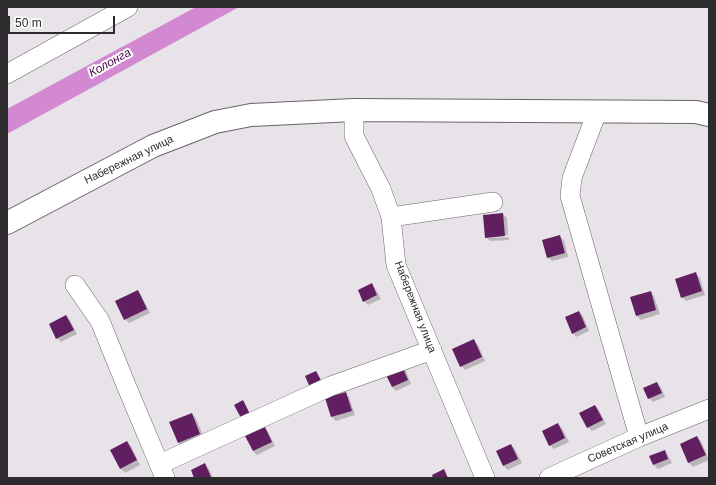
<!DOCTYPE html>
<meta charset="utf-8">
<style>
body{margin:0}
#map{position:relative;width:716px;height:485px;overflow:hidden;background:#e8e3e8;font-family:Arial,sans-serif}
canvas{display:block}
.frame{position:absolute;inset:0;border:8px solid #2d2b2d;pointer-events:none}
.scale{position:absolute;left:8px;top:16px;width:107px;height:18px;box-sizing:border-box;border:2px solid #2d2b2d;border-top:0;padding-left:5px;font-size:12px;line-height:14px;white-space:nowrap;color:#2d2b2d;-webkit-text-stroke:3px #fff;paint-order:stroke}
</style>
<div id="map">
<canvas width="716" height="485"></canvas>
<div class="frame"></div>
<div class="scale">50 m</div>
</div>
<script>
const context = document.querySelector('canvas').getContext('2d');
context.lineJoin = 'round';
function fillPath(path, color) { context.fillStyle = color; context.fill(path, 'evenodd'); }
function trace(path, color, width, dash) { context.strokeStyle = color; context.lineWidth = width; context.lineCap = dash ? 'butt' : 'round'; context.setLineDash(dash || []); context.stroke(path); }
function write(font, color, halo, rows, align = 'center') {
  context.font = font + ' Arial,sans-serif'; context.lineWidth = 4; context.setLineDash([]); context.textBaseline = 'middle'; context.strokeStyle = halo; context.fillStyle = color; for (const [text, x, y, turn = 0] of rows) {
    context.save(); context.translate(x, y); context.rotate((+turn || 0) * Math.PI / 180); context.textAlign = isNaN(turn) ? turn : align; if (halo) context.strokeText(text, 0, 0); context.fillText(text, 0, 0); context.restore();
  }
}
const water = new Path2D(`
 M 196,7 L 239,7 L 7,134 L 7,109 Z`);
const shadow = new Path2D(`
 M 503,214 L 507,218 L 508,235 L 488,236 L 488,238 L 509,237 L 509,240 L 490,241 L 486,237 Z
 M 559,236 L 564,240 L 568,257 L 552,261 L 548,257 Z
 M 696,274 L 700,278 L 705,295 L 686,301 L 682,297 Z
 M 371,284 L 375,288 L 381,299 L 368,305 L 364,301 L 359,291 Z
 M 137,291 L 141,295 L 150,313 L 129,323 L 125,319 Z
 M 650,292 L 654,296 L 660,314 L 641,320 L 637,316 Z
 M 579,312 L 583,316 L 589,331 L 576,337 L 573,333 Z
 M 66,316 L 70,320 L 77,334 L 61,342 L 57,338 Z
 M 474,341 L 478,345 L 485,361 L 465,370 L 461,366 Z
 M 402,367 L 406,371 L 411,384 L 396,391 L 392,387 Z
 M 657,383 L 661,387 L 665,397 L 653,402 L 649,398 Z
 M 345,393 L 349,397 L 355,415 L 336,421 L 332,417 L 326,399 Z
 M 595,406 L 599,410 L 606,424 L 592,431 L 588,427 Z
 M 192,414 L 196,418 L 204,438 L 183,447 L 179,443 L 170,423 Z
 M 558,424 L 562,428 L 569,442 L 554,449 L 550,445 L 543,432 Z
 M 264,428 L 268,432 L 275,446 L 257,455 L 253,451 Z
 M 697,437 L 701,441 L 709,460 L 693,467 L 689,463 L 681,444 Z
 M 127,442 L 131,446 L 140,465 L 125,473 L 121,469 L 111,450 Z
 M 511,445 L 515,449 L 522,463 L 508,470 L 504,466 L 497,452 Z
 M 664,451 L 668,455 L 672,463 L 658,469 L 654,465 L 651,457 Z
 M 205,465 L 209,469 L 213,478 L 195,478 Z`);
const building = new Path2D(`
 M 503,213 L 505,236 L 485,238 L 483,215 Z
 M 560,235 L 565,253 L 547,258 L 542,240 Z
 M 696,272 L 702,291 L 681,298 L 675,279 Z
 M 372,283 L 377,295 L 363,302 L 358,290 Z
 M 138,290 L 147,309 L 124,320 L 115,301 Z
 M 651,291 L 656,310 L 636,316 L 630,297 Z
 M 579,311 L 586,327 L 572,334 L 565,317 Z
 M 66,315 L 74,330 L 56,339 L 49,324 Z
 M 474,339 L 482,357 L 460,367 L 452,349 Z
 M 402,366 L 408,380 L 392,387 L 385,373 Z
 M 316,371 L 323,384 L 311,390 L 305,376 Z
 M 657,382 L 662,393 L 648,399 L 643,388 Z
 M 346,392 L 352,411 L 331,417 L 325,398 Z
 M 243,400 L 250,414 L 241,418 L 234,405 Z
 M 595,405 L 603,420 L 587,428 L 579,413 Z
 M 192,413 L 200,434 L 178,443 L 169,422 Z
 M 558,423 L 565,438 L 549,446 L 542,431 Z
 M 265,427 L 272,442 L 253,451 L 245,436 Z
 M 697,436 L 706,455 L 688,463 L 680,444 Z
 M 127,441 L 137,460 L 120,469 L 110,450 Z
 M 511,444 L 518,459 L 503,466 L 496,451 Z
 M 665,450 L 668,459 L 653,465 L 649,456 Z
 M 205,463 L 211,477 L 208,478 L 194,478 L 191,470 Z
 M 444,469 L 448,478 L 433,478 L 432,475 Z`);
const minor = new Path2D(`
 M 7,74 L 128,7
 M 354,110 L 354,136 L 381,189 L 391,217 L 396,265 L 485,478
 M 597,112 L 572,178 L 570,196 L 639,437
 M 391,217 L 493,202
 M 75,285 L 100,321 L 126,385 L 165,478
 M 160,464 L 331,386 L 432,350
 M 549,478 L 639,437 L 709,409`);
const highway = new Path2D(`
 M 7,223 L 153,146 L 215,122 L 251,115 L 354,110 L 696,112 L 709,115`);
const streetNames = [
 ["Набережная улица",129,160,-26],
 ["Набережная улица",415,307,69],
 ["Советская улица",628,443,-23]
];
const waterNames = [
 ["Колонга",110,63,-29]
];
fillPath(water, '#d289d1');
fillPath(shadow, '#0003');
fillPath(building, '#611f62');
trace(minor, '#696468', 20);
trace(highway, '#696468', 24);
trace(minor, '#fff', 19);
trace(highway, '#fff', 22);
write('11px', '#2d2b2d', '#fff', streetNames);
write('italic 12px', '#4b064c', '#fff', waterNames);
</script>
